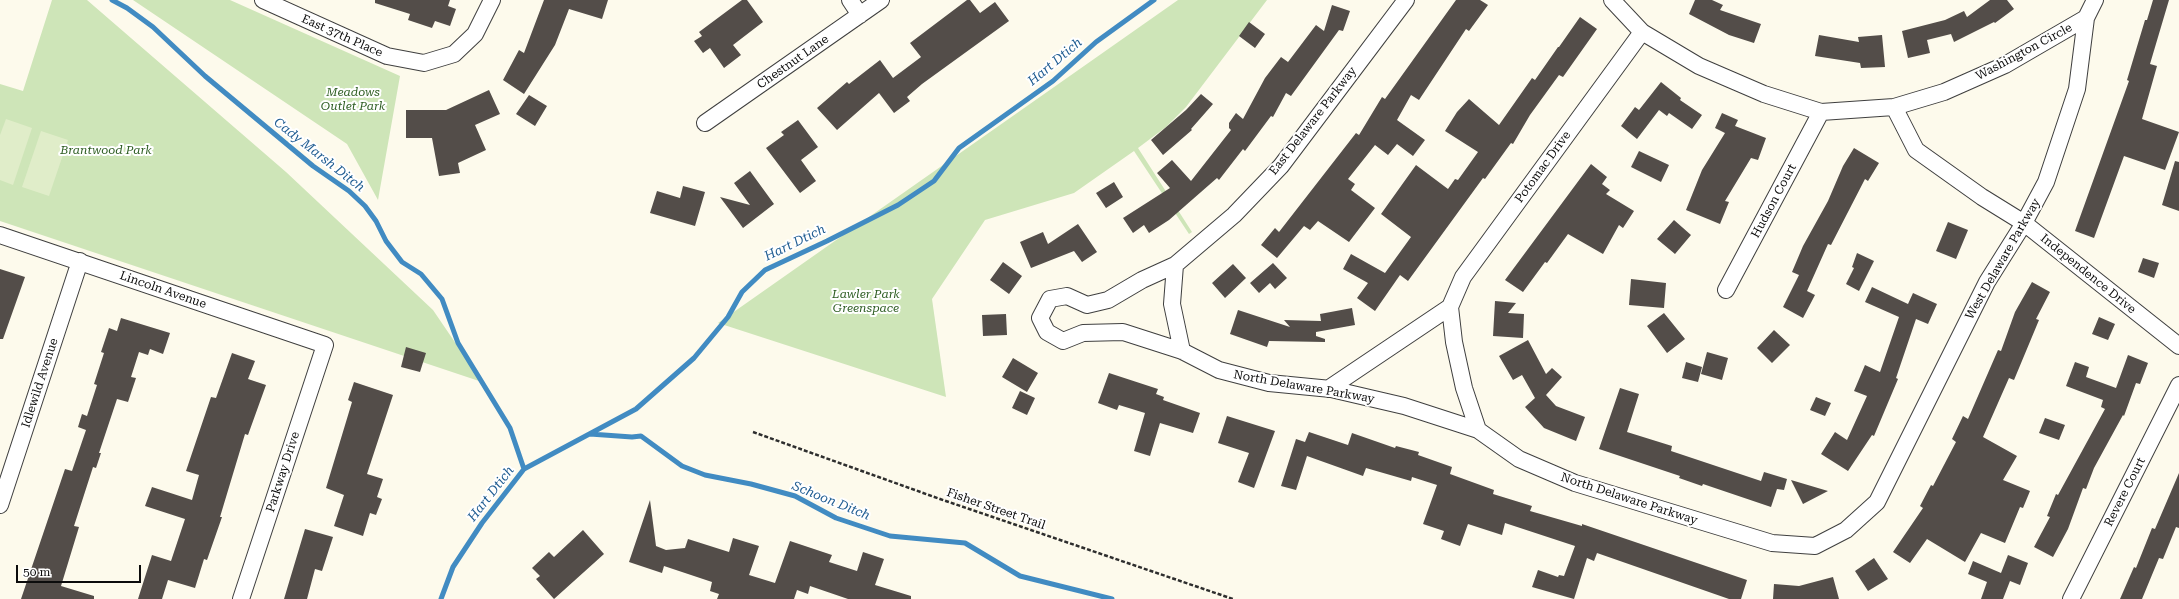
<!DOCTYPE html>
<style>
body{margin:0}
#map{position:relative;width:2179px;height:599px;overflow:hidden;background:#fdfaec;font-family:"Roboto Serif",serif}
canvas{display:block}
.scale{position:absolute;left:16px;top:565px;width:125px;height:18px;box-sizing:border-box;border:2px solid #0c0c0c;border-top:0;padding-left:5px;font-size:12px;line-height:14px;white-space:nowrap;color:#0c0c0c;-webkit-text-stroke:3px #fff;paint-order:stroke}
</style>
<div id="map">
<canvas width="2179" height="599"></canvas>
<div class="scale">50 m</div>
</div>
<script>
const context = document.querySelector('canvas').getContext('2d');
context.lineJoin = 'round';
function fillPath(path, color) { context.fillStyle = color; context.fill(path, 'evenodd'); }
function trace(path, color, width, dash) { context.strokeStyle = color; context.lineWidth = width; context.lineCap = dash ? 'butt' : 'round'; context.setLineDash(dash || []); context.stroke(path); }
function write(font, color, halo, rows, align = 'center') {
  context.font = font + ' "Roboto Serif",serif'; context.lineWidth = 4; context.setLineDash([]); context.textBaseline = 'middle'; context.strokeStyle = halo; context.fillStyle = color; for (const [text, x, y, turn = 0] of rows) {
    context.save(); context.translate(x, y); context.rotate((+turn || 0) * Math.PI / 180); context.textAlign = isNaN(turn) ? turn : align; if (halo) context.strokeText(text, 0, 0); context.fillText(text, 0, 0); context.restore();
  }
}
const green = new Path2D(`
 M 52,0 L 87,0 L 286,172 L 433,310 L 482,382 L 0,221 L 0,84 L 23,91 Z
 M 133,0 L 230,0 L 400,76 L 378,200 L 347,144 Z
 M 1178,0 L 1267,0 L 1186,107 L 1166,127 L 1138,148 L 1192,232 L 1189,234 L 1134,151 L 1074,193 L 985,220 L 932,299 L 946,397 L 718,323 Z`);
const pitch = new Path2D(`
 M 6,119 L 32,128 L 13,185 L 0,180 L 0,135 Z
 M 41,131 L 68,140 L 49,196 L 22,187 Z`);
const stream = new Path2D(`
 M 112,0 L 127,8 L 153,27 L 205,76 L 313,166 L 349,191 L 365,206 L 376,221 L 386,241 L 402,262 L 421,274 L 442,299 L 458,343 L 510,428 L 524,469
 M 590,434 L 632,437 L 641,436 L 682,466 L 705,475 L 751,484 L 795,496 L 836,518 L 890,536 L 965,543 L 1020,576 L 1112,599
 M 441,599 L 453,567 L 482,523 L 524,469 L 636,409 L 694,358 L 728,317 L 742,292 L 765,270 L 827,241 L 898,205 L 934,181 L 959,148 L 1053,81 L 1096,42 L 1154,0`);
const building = new Path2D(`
 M 375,0 L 450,0 L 448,6 L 456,9 L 450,26 L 435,21 L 432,28 L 408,20 L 410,14 L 375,3 Z
 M 544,0 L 608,0 L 602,19 L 569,9 L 555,45 L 524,94 L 503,80 L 519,50 L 524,53 Z
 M 742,0 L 747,0 L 763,22 L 733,45 L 741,55 L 724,68 L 710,48 L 703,53 L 694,41 L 702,36 L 699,32 Z
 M 967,0 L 970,0 L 980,13 L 995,2 L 1009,21 L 922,84 L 907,97 L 910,101 L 894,113 L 879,93 L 837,130 L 817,108 L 847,82 L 849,84 L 880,60 L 893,78 L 921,57 L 910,43 Z
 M 1456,0 L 1480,0 L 1488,5 L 1469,31 L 1466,29 L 1419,100 L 1411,95 L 1397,120 L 1425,140 L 1413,156 L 1397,144 L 1388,155 L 1375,145 L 1348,179 L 1355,184 L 1351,190 L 1375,208 L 1349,242 L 1318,221 L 1310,230 L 1304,226 L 1277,258 L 1261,245 L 1275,228 L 1279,232 L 1356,133 L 1359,135 L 1382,97 L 1385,99 Z
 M 1695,0 L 1712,0 L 1723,5 L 1720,10 L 1761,24 L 1754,43 L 1729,35 L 1689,14 Z
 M 1990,0 L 2007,0 L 2014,9 L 1995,23 L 1994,22 L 1954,42 L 1951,34 L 1927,40 L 1930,53 L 1908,58 L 1902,31 L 1945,20 L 1964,11 L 1967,17 Z
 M 2153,0 L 2169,0 L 2150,64 L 2157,66 L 2142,119 L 2179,132 L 2165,170 L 2124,156 L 2094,238 L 2075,231 L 2129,81 L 2127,80 L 2145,20 L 2147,20 Z
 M 1332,5 L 1350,11 L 1343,31 L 1339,30 L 1291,96 L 1286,93 L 1273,117 L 1271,116 L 1245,151 L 1243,149 L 1219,180 L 1217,178 L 1169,220 L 1149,233 L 1144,225 L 1133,233 L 1123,218 L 1170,188 L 1157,173 L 1172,160 L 1191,181 L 1231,130 L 1229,128 L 1229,123 L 1236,113 L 1243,119 L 1265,78 L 1281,57 L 1288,62 L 1316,25 L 1324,31 Z
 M 1580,17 L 1597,29 L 1563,77 L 1559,75 L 1530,115 L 1513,144 L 1511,143 L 1485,179 L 1483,178 L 1408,281 L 1400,275 L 1375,311 L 1357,298 L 1368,283 L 1343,269 L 1351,254 L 1385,273 L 1411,237 L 1381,214 L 1416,165 L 1448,189 L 1455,179 L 1458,180 L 1478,152 L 1445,131 L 1457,112 L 1469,99 L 1499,125 L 1532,78 L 1535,80 L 1558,47 L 1559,47 Z
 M 1249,22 L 1265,34 L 1255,48 L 1239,36 Z
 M 1819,35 L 1859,42 L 1858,37 L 1882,35 L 1885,67 L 1861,68 L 1860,63 L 1815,56 Z
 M 1661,82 L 1681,98 L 1680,100 L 1702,115 L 1692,129 L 1669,113 L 1667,116 L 1659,110 L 1637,139 L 1621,126 L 1635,107 L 1639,110 Z
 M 489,90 L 500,114 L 475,125 L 486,150 L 458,163 L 460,173 L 439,176 L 432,138 L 406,138 L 406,110 L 446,110 Z
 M 1201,94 L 1213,104 L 1191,129 L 1192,130 L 1163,155 L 1151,140 L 1186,110 Z
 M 529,95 L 547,106 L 535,126 L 516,114 Z
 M 1722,113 L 1738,120 L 1735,126 L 1766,138 L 1758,160 L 1751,158 L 1725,201 L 1729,202 L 1720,224 L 1686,210 L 1702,170 L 1725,133 L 1715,128 Z
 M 798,120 L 818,147 L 801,160 L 816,181 L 800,193 L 766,148 L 784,135 L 781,132 Z
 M 1854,148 L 1879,163 L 1868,181 L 1865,179 L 1831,245 L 1828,244 L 1807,291 L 1815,295 L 1803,318 L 1783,307 L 1799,275 L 1792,272 L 1803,246 L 1828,201 L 1843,166 Z
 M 1639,151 L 1669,165 L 1661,182 L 1631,167 Z
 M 2175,161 L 2179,162 L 2179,211 L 2162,205 Z
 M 1591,164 L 1607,177 L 1602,184 L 1610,190 L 1606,194 L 1634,211 L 1623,228 L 1619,225 L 1603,254 L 1568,234 L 1547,263 L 1545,262 L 1523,292 L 1505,280 Z
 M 750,171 L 774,204 L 743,228 L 720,197 L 750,205 L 734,183 Z
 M 1114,182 L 1123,197 L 1106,208 L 1096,193 Z
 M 683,186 L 705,192 L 695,226 L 650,213 L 657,191 L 680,198 Z
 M 1674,220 L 1691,235 L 1675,254 L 1657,239 Z
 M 1948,222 L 1968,230 L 1956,259 L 1936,251 Z
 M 1078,224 L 1097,252 L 1082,262 L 1074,251 L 1031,268 L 1020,242 L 1043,232 L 1048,244 Z
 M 1857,253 L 1874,261 L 1859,291 L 1846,284 L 1854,268 L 1852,267 Z
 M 2143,258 L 2159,263 L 2154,278 L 2138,272 Z
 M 1003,262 L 1022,276 L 1009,294 L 990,280 Z
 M 1273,263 L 1287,278 L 1275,289 L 1270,283 L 1259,293 L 1250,283 Z
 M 1233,264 L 1246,278 L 1225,298 L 1212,283 Z
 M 0,269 L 25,277 L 3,339 L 0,339 Z
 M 1631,279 L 1666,283 L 1664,308 L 1629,305 Z
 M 2032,282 L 2050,292 L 2036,319 L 2039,320 L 2014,380 L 2009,378 L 1983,437 L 2017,456 L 2003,480 L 2030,491 L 2023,508 L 2020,507 L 2005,543 L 1981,533 L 1965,562 L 1927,539 L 1910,563 L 1893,552 L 1923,508 L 1920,506 L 1931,485 L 1933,486 L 1956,442 L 1952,439 L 1963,416 L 1968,419 L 1998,350 L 2001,351 L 2015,312 Z
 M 1872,287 L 1908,304 L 1913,293 L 1937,304 L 1928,324 L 1916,319 L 1896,378 L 1898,379 L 1874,436 L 1872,435 L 1848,471 L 1821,454 L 1835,432 L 1847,440 L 1867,396 L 1854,391 L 1865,365 L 1880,372 L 1899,317 L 1865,302 Z
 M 1495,301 L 1516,303 L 1508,313 L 1524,314 L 1523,338 L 1493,336 Z
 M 1352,308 L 1355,325 L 1316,332 L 1316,336 L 1325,339 L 1325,342 L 1269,341 L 1267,347 L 1230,334 L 1238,310 L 1290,327 L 1284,320 L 1321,321 L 1320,314 Z
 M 1664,313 L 1685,339 L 1667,353 L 1647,326 Z
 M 1006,314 L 1007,335 L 983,336 L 982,315 Z
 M 2099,317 L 2115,324 L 2108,340 L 2092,334 Z
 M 121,318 L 170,333 L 163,354 L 150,349 L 148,355 L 139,352 L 131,377 L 136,378 L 128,402 L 117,399 L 99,453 L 101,453 L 96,468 L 93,467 L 74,526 L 79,527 L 61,586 L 94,596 L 94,599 L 21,599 L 65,469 L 72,471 L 86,430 L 78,427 L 82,414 L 87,416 L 97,385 L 94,384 L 104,353 L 101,352 L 109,328 L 117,331 Z
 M 1774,330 L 1790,345 L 1772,363 L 1757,348 Z
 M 1528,340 L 1546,374 L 1552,368 L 1562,377 L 1546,395 L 1556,406 L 1585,417 L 1576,441 L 1544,428 L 1525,407 L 1535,398 L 1522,375 L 1513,380 L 1499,356 Z
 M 406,347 L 426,353 L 420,372 L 401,367 Z
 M 1707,352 L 1728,358 L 1722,380 L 1701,374 Z
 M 232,353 L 255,361 L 248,379 L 266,385 L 248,435 L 245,434 L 220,517 L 222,517 L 207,560 L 204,559 L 195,588 L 168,580 L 162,599 L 138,599 L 152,555 L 171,561 L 185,519 L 145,506 L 152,487 L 192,500 L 199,475 L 186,471 L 211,397 L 216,398 Z
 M 2128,355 L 2148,363 L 2140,384 L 2136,383 L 2124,416 L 2123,415 L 2094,468 L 2086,489 L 2083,488 L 2068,529 L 2053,557 L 2034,547 L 2050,517 L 2047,516 L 2056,494 L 2058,495 L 2105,409 L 2101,407 L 2103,400 L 2066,386 L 2075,362 L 2089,367 L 2086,377 L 2116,388 Z
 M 1013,358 L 1038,373 L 1027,392 L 1002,377 Z
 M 1686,362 L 1702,367 L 1698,382 L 1682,378 Z
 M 1109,373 L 1158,389 L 1156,394 L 1164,397 L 1163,400 L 1200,413 L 1193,433 L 1160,423 L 1150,456 L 1134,451 L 1145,413 L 1119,405 L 1117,410 L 1098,403 Z
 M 354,382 L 393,395 L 367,474 L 383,479 L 377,497 L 382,499 L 376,515 L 370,513 L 363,536 L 334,526 L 344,495 L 326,488 L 352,402 L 348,400 Z
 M 1620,388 L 1639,394 L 1627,432 L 1672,446 L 1671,451 L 1761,481 L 1764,472 L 1787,479 L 1784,490 L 1777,489 L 1771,507 L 1703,484 L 1702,486 L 1679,478 L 1680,476 L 1599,449 Z
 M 1020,391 L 1035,398 L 1027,415 L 1012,408 Z
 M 1816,397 L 1831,403 L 1825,416 L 1810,410 Z
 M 1227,416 L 1275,431 L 1254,488 L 1238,482 L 1249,453 L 1218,443 Z
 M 2045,418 L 2065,425 L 2059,440 L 2039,433 Z
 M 1309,432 L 1348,445 L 1352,433 L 1395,448 L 1396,446 L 1419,452 L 1418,455 L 1452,467 L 1450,474 L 1494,490 L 1493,494 L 1532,506 L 1530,511 L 1582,526 L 1582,524 L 1747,580 L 1741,599 L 1729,599 L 1597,553 L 1594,561 L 1587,558 L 1574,599 L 1532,587 L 1538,570 L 1558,577 L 1559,575 L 1564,576 L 1575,546 L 1505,523 L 1502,535 L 1468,524 L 1460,546 L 1441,539 L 1444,531 L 1423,524 L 1437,485 L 1412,477 L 1411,481 L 1366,468 L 1363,476 L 1307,456 L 1296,490 L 1281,486 L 1296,439 L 1305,442 Z
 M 2179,473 L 2179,528 L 2176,527 L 2163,559 L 2159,558 L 2142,599 L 2120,599 L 2134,567 L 2136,568 L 2152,528 L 2155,529 Z
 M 1791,480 L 1828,491 L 1803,504 Z
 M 650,500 L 656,546 L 666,550 L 685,548 L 688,539 L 729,552 L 733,538 L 759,546 L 749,575 L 775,583 L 790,541 L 832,555 L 829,562 L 857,571 L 863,552 L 884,559 L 875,585 L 911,596 L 911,599 L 848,599 L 810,586 L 808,594 L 797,590 L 794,599 L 717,599 L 719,594 L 710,591 L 712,582 L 664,566 L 662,573 L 629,562 Z
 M 305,529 L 333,537 L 322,571 L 315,569 L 307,599 L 284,599 Z
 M 583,530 L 604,554 L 554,599 L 536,579 L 540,576 L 532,568 L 549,552 L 554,557 Z
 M 2008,555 L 2028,563 L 2020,585 L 2010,581 L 2003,599 L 1981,599 L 1987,582 L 1968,574 L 1973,561 L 2001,573 Z
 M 1874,558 L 1888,579 L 1868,591 L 1855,571 Z
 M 1833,577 L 1839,599 L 1773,599 L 1774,584 L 1799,586 Z`);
const path = new Path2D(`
 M 753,432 L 940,499 L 1233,599`);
const minor = new Path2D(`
 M 263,0 L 387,56 L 424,63 L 454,54 L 475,34 L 492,0
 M 850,0 L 860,15
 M 1406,0 L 1281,166 L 1234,215 L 1175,265 L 1142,280 L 1108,300 L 1087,305 L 1067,296 L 1050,299 L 1040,318 L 1047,332 L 1063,341 L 1083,333 L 1123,332 L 1182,351 L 1219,370 L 1269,383 L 1331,389 L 1404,406 L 1478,430 L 1519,459 L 1575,483 L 1772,543 L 1815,546 L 1846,530 L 1877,502 L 1987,282 L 2024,223 L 2046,182 L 2077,89 L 2086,18 L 2095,0
 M 1612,0 L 1642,32 L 1699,66 L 1764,94 L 1821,112 L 1894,107 L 1944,92 L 2005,65 L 2086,18
 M 1894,107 L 1916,150 L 1982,197 L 2024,223 L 2179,346
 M 705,123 L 881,0
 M 0,235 L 325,345 L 241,599
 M 1175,265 L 1172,304 L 1182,351
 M 1726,290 L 1821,112
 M 1328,389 L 1450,307
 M 1478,430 L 1464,388 L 1454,342 L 1450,307 L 1463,277 L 1642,32
 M 0,505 L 80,261
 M 2071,599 L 2179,385`);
const streetNames = [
 ["East 37th Place",342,36,24],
 ["Washington Circle",2024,52,-28],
 ["Chestnut Lane",793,62,-35],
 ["East Delaware Parkway",1313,121,-52],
 ["Potomac Drive",1543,167,-54],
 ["Hudson Court",1774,201,-62],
 ["West Delaware Parkway",2003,259,-60],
 ["Independence Drive",2088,274,39],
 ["Lincoln Avenue",163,290,19],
 ["Idlewild Avenue",40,383,-72],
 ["North Delaware Parkway",1304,387,10],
 ["Parkway Drive",283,472,-72],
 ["Revere Court",2125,492,-63],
 ["North Delaware Parkway",1629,499,18],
 ["Fisher Street Trail",996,509,19]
];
const parkNames = [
 ["Meadows",353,92],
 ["Outlet Park",353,106],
 ["Brantwood Park",106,150],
 ["Lawler Park",866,294],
 ["Greenspace",866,308]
];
const waterNames = [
 ["Hart Dtich",1055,62,-40],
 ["Cady Marsh Ditch",319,155,38],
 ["Hart Dtich",795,243,-26],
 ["Hart Dtich",491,494,-52],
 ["Schoon Ditch",831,501,22]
];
fillPath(green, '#cee5b8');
fillPath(pitch, '#e0edc9');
trace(stream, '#418bc2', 5);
fillPath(building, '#534d49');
trace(minor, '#3f3f3f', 18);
trace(path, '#2e2e2e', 2.5, [4, 2]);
trace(minor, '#fff', 16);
write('12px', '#0c0c0c', '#fff', streetNames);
write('italic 12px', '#2d5d22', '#fff', parkNames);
write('italic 13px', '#205d92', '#fff', waterNames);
</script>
